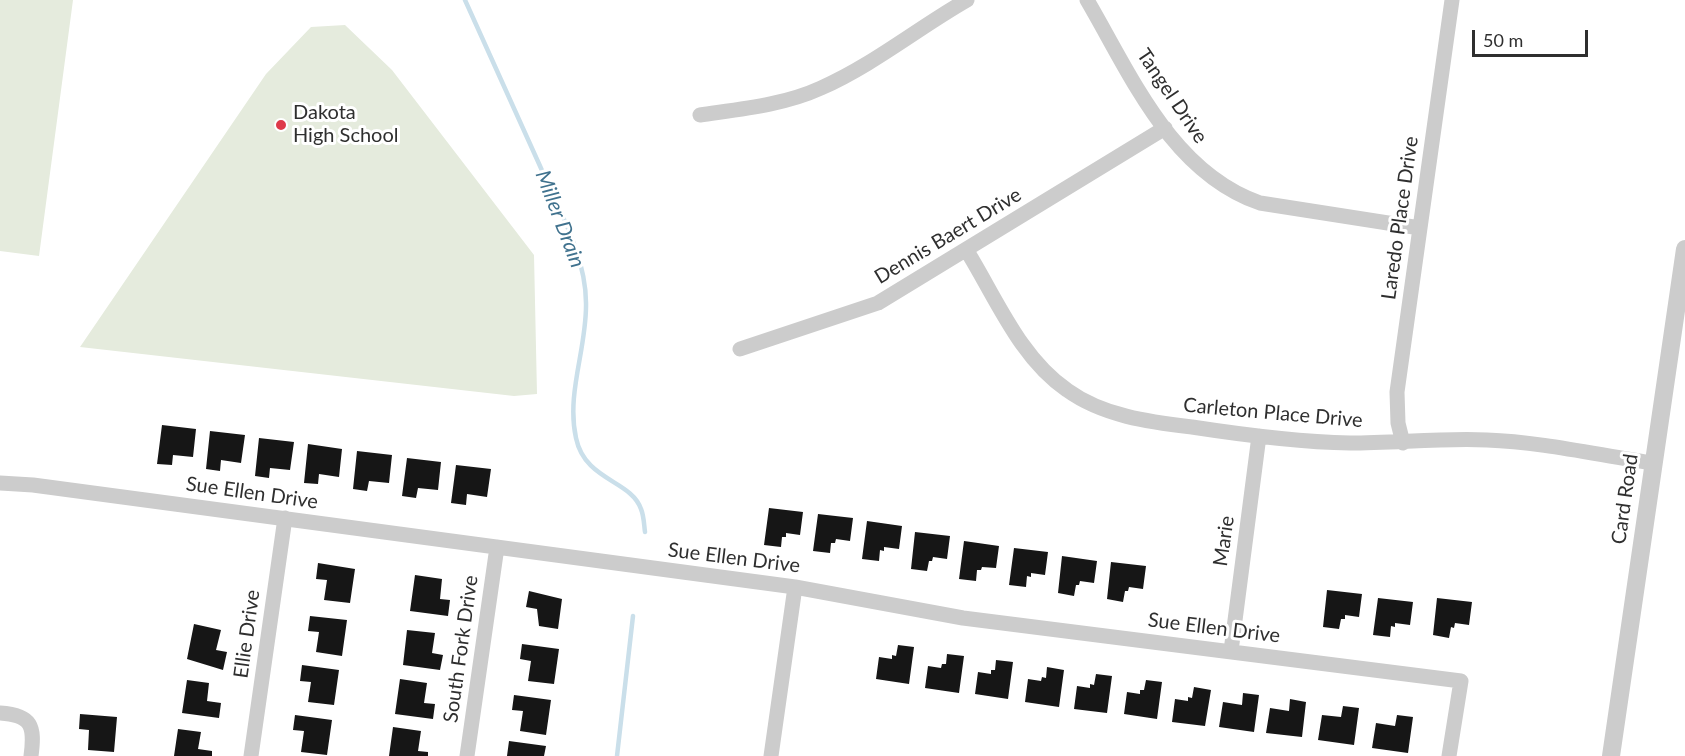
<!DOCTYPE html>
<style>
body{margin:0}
#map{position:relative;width:1685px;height:756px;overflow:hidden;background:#fff;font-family:Lato,sans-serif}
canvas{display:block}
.scale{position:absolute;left:1472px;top:30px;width:116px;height:27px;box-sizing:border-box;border:3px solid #2f2f2f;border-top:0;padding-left:8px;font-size:18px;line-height:21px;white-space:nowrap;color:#2f2f2f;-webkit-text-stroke:4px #fff;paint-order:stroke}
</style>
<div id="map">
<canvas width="1685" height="756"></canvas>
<div class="scale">50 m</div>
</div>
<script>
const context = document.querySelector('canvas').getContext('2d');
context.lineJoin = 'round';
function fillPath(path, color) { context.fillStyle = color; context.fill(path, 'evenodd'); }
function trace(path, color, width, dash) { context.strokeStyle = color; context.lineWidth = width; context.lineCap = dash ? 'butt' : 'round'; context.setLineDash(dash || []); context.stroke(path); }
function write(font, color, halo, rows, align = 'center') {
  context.font = font + ' Lato,sans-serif'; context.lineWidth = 6; context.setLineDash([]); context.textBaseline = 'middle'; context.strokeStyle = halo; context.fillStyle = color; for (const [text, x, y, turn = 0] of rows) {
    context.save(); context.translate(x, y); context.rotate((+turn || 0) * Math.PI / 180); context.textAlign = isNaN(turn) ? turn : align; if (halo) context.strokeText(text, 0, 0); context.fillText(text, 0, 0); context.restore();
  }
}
const green = new Path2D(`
 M 0,0 L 73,0 L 39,256 L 0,251 Z
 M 345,25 L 392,70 L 534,255 L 537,394 L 514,396 L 80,347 L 266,74 L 311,27 Z`);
const stream = new Path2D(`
 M 465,0 C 490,55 515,111 540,166 C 558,208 586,256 586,303 C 587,348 566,393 576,438 C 585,481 631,480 641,509 C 644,516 644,525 645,532
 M 617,756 L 633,616`);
const building = new Path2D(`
 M 162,425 L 196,429 L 193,457 L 173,455 L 172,465 L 157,464 Z
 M 210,431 L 245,435 L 241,463 L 221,460 L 220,471 L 206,469 Z
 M 259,438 L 294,442 L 290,470 L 270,468 L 269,478 L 255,476 Z
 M 308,444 L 342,449 L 339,477 L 319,474 L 318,484 L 304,483 Z
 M 357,451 L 392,455 L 389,483 L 369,481 L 367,491 L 353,489 Z
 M 407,458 L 441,462 L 438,490 L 418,488 L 416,498 L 402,496 Z
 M 456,465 L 491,469 L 487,497 L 467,494 L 466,505 L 451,503 Z
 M 769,508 L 803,512 L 800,535 L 786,533 L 786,537 L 782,537 L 781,547 L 764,545 Z
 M 818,514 L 853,518 L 850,541 L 836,539 L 835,543 L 831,543 L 830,553 L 813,551 Z
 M 867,521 L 902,526 L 899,549 L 884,547 L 884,551 L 880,550 L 879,561 L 862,559 Z
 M 915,532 L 950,536 L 947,559 L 933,557 L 932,561 L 929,561 L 927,571 L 911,569 Z
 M 964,541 L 999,546 L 996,568 L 982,567 L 981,570 L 977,570 L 976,581 L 959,579 Z
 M 1014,548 L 1048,552 L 1045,575 L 1031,573 L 1031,577 L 1027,576 L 1026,587 L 1009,585 Z
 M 1062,556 L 1097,561 L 1094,583 L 1080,581 L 1079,585 L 1076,585 L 1074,596 L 1058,593 Z
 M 1111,562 L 1146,566 L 1143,589 L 1129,587 L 1128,591 L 1125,591 L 1123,602 L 1107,599 Z
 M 318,563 L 355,569 L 350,603 L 324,600 L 327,580 L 316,579 Z
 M 415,575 L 442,579 L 440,599 L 450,600 L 448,616 L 410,611 Z
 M 1327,590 L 1362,594 L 1359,617 L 1345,615 L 1345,619 L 1341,619 L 1339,629 L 1323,627 Z
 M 529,591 L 562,599 L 558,629 L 539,626 L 537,609 L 526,607 Z
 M 1378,598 L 1413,602 L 1410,625 L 1395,623 L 1395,627 L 1391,626 L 1390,637 L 1373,635 Z
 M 1437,598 L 1472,602 L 1469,625 L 1455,623 L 1454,628 L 1451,627 L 1449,638 L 1433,635 Z
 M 310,616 L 347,620 L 342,656 L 316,652 L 319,632 L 308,631 Z
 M 194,624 L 221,630 L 216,650 L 227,652 L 223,670 L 187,659 Z
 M 407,630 L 435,633 L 432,653 L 443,655 L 440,670 L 403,665 Z
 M 522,644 L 559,649 L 554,684 L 528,681 L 531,661 L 520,659 Z
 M 898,645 L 914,647 L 909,684 L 876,679 L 879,657 L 892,659 L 892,655 L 896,656 Z
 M 947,654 L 964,656 L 959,693 L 925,688 L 928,666 L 941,668 L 942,664 L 946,664 Z
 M 996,660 L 1013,662 L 1008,699 L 975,694 L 978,672 L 991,674 L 991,670 L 995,670 Z
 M 302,665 L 339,670 L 334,705 L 308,702 L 311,682 L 300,681 Z
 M 1047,667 L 1064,670 L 1059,707 L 1025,702 L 1028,679 L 1041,681 L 1042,677 L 1046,678 Z
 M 1096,674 L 1112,676 L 1107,713 L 1074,709 L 1077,686 L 1090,688 L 1090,684 L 1094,685 Z
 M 400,679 L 427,683 L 424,703 L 435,704 L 433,719 L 395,714 Z
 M 187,680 L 209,683 L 207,701 L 221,703 L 219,718 L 182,713 Z
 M 1146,680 L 1162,682 L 1157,719 L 1124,714 L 1127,692 L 1140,694 L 1140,690 L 1144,690 Z
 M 1194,687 L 1211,690 L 1205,726 L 1172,722 L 1175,699 L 1188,701 L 1188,697 L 1192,698 Z
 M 1243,693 L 1259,695 L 1254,732 L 1219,727 L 1223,702 L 1242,705 Z
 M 514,695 L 551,700 L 546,735 L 520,731 L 523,711 L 512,710 Z
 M 1290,699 L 1306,702 L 1302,737 L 1266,733 L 1270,708 L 1289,711 Z
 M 1343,706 L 1359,708 L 1354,745 L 1318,740 L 1322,715 L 1341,717 Z
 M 80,714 L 117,717 L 114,752 L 88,750 L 89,730 L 79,729 Z
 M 295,715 L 332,720 L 327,755 L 301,752 L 304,731 L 293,730 Z
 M 1397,715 L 1413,717 L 1408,753 L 1372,748 L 1376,723 L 1395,726 Z
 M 393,727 L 421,731 L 418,751 L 428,752 L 428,756 L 389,756 Z
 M 178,729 L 201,732 L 198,749 L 212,751 L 212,756 L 174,756 Z
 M 509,741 L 546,746 L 544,756 L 507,756 Z`);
const minor = new Path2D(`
 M 1087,0 C 1131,75 1171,172 1260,203 L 1420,228
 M 700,115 C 741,109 784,105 821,88 C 873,65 918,28 967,0
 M 967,251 C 996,298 1020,358 1067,390 C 1103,416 1149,422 1192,427 C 1244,435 1297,442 1350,443 C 1396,443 1441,438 1487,440 C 1542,442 1598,455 1653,463
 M 740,349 L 878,303 L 1165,128
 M 1403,443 L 1398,423 L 1397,392 L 1452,0
 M 0,483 L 33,485 L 795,587 L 963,618 L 1461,681 L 1449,756
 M 1231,651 L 1259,436
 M 0,713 C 32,715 35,726 31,756
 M 251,756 L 285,518
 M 467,756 L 497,547
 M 771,756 L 795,587`);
const tertiary = new Path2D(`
 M 1611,756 L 1685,249`);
const markers = [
 [281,125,6,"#de3949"]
];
const streetNames = [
 ["Tangel Drive",1172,96,56],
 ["Laredo Place Drive",1400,218,-82],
 ["Dennis Baert Drive",948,236,-31],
 ["Carleton Place Drive",1273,413,5],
 ["Sue Ellen Drive",252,493,8],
 ["Card Road",1625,499,-82],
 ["Marie",1224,541,-82],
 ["Sue Ellen Drive",734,558,7],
 ["Sue Ellen Drive",1214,628,7],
 ["Ellie Drive",247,634,-82],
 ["South Fork Drive",461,649,-82]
];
const poiNames = [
 ["Dakota",293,113],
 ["High School",293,136]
];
const waterNames = [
 ["Miller Drain",560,219,69]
];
fillPath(green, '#e5ebdd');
trace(stream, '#cadfea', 4.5);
fillPath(building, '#161616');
trace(minor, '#ccc', 15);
trace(tertiary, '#ccc', 18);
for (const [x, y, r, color] of markers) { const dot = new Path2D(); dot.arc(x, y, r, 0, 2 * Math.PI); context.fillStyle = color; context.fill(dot); trace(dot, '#fff', 2); }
write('20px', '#2f2f2f', '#fff', streetNames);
write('20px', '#2f2f2f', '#fff', poiNames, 'left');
write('italic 21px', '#40728e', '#fff', waterNames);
</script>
